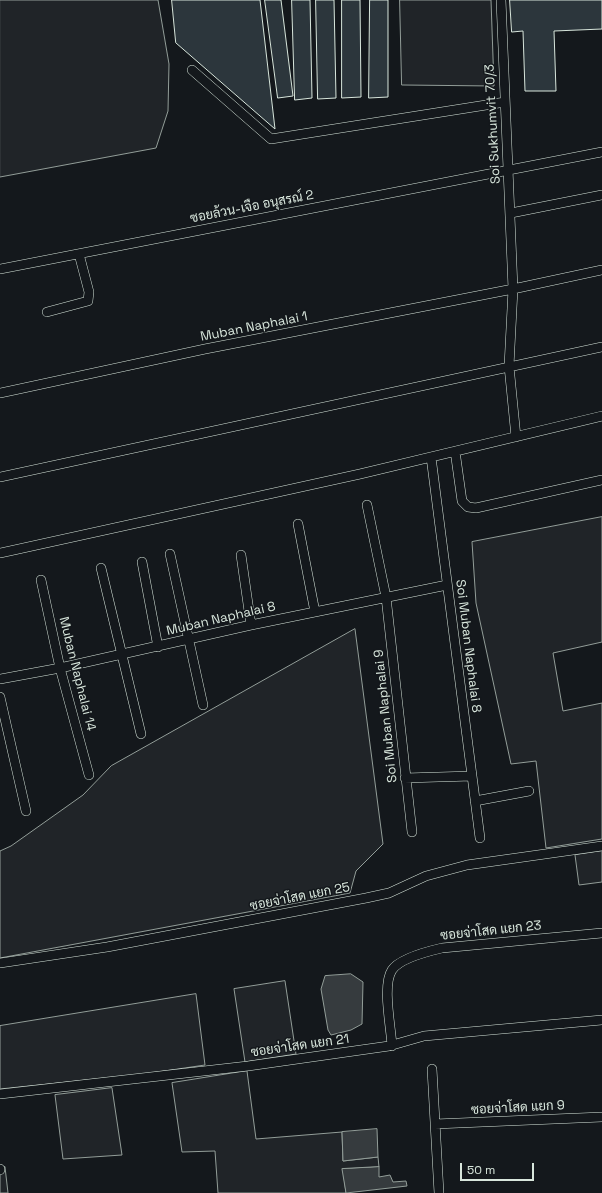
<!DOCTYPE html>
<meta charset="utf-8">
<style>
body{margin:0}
#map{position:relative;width:602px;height:1193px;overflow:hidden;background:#14181c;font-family:"Space Grotesk",sans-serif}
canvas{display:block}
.scale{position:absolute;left:460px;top:1163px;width:74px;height:18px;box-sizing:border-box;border:2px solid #d8e6dc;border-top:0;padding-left:5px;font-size:12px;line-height:14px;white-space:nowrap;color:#d8e6dc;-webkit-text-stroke:3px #14181c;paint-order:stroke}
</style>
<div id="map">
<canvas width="602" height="1193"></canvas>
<div class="scale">50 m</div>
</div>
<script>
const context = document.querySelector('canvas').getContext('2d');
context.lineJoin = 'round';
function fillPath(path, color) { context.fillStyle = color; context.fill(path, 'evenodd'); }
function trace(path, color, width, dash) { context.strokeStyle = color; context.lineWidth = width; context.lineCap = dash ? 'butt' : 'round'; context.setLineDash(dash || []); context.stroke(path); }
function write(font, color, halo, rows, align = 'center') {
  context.font = font + ' "Space Grotesk",Sarabun,sans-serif'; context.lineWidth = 3; context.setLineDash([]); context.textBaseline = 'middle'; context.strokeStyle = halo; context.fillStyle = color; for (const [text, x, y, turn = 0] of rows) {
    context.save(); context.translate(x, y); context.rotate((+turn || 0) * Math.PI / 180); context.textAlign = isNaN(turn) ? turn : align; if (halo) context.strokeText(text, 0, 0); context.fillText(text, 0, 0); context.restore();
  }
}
const green = new Path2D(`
 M 0,0 L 158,0 L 169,64 L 168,111 L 156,148 L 0,177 Z
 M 400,0 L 491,0 L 494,86 L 402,85 Z
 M 602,517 L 602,642 L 553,653 L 563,711 L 602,703 L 602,839 L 546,848 L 536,761 L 511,764 L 476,603 L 472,542 Z
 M 355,629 L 383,844 L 356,871 L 350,893 L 0,958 L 0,851 L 11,846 L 83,795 L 111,766 Z
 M 602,851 L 602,882 L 579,885 L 575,855 Z
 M 285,981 L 296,1054 L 245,1062 L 234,989 Z
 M 196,994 L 205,1065 L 144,1074 L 0,1089 L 0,1026 Z
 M 247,1071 L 256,1139 L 342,1132 L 343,1161 L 378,1157 L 379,1167 L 343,1169 L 346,1193 L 218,1193 L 215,1151 L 182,1152 L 172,1083 Z
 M 112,1088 L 122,1155 L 63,1159 L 55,1095 Z
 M 5,1167 L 8,1193 L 0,1193 L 0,1168 Z`);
const water = new Path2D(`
 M 351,974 L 363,982 L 362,1024 L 351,1030 L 331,1035 L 328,1030 L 321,989 L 325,976 Z
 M 377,1129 L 378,1157 L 343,1161 L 342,1132 Z
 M 379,1167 L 379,1177 L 390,1175 L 393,1182 L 406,1181 L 407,1186 L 346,1193 L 342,1169 Z`);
const building = new Path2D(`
 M 172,0 L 260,0 L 275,129 L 176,43 Z
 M 265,0 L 281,0 L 293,96 L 278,98 Z
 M 292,0 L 310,0 L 312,98 L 295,100 Z
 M 316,0 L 334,0 L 336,98 L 318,99 Z
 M 342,0 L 360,0 L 361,97 L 342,98 Z
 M 370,0 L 388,0 L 388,97 L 369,98 Z
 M 510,0 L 602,0 L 602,29 L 554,31 L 556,91 L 525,91 L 523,31 L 512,32 Z`);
const minor = new Path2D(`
 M 501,0 L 513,289 L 509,366 L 516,437
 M 192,70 L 271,139 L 505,102
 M 511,213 L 602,195
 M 0,269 L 602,152
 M 47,312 L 88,301 L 89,292 L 79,254
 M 0,393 L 205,349 L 513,289 L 602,270
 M 455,451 L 462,501 L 468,507 L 476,508 L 602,480
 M 431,457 L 480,838
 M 0,477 L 602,347
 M 367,505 L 386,597 L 412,832
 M 298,524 L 315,612
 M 0,553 L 360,474 L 602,416
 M 170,554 L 203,705
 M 241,555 L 251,625
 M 142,562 L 158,647
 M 101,568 L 141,734
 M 41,580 L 60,668 L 89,775
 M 0,679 L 60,668 L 251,625 L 447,585
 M 0,697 L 26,811
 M 405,778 L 472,776
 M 475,801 L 529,791
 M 0,963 L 107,947 L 366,898 L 389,893 L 426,876 L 467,865 L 602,846
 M 392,1046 C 391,1027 382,985 392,970 C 400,958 429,951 442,948 L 602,933
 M 432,1069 L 439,1193
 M 0,1094 L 248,1066 L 389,1046 L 424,1036 L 602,1020
 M 435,1124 L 602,1117
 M 0,1169 L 0,1170`);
const streetNames = [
 ["Soi Sukhumvit 70/3",493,124,-93],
 ["ซอยล้วน-เจือ อนุสรณ์ 2",252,207,-11],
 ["Muban Naphalai 1",254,327,-11],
 ["Muban Naphalai 8",221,619,-13],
 ["Soi Muban Naphalai 8",468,646,83],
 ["Muban Naphalai 14",77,674,76],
 ["Soi Muban Naphalai 9",386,716,-96],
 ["ซอยจ่าโสด แยก 25",300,897,-11],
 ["ซอยจ่าโสด แยก 23",491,931,-6],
 ["ซอยจ่าโสด แยก 21",300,1046,-8],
 ["ซอยจ่าโสด แยก 9",518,1108,-3]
];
fillPath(green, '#202428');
trace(green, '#939e99', 1);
fillPath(water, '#363b3e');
trace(water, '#939e99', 1);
fillPath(building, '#2c363c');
trace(building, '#d8e6dc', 1);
trace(minor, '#d8e6dc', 10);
trace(minor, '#14181c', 9);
write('13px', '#d8e6dc', '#14181c', streetNames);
</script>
